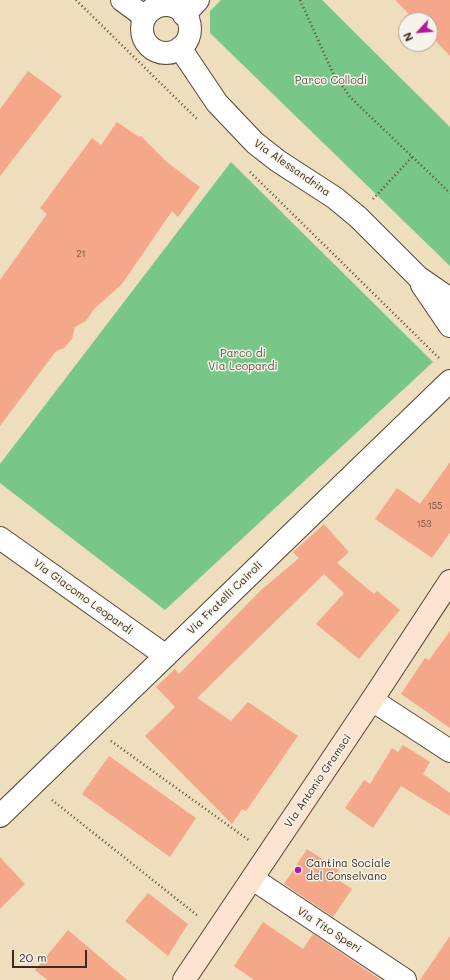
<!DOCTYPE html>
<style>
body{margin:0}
#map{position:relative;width:450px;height:980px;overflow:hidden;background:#eedebd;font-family:Mali,sans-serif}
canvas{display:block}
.north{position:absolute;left:398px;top:12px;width:40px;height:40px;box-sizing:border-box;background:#f7f3e8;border:1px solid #aca397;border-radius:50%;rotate:244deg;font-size:11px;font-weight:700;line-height:16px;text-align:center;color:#3b2a1e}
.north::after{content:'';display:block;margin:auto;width:14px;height:18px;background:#b5179e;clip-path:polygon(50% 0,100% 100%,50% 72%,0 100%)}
.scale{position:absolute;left:12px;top:950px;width:75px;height:18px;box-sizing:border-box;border:2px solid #3b2a1e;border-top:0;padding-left:5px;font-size:12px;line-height:14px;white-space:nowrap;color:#3b2a1e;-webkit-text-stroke:3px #f7f3e8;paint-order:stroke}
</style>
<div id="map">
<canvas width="450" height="980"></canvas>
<div class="north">N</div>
<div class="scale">20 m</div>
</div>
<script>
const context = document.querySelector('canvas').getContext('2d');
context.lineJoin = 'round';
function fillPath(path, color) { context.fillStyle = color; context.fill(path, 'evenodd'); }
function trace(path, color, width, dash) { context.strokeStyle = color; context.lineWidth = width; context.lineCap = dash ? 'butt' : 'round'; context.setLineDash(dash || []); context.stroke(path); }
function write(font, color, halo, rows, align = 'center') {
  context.font = font + ' Mali,sans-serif'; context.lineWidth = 3; context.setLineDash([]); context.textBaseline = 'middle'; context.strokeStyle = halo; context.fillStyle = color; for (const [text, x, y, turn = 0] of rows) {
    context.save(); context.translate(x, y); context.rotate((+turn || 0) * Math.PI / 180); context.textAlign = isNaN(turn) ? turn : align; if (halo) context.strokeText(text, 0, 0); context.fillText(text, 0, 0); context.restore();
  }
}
const green = new Path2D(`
 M 221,0 L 322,0 L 450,127 L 450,266 L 210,33 L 210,11 Z
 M 231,162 L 433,362 L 165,610 L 0,483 L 0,464 Z`);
const building = new Path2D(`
 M 395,0 L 450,0 L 450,56 L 430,35 L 430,20 L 415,20 Z
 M 28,71 L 62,96 L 0,176 L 0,109 Z
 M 117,122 L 139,137 L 141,136 L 168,163 L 200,187 L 178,217 L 172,211 L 122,284 L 94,309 L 86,321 L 75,327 L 72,339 L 64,348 L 56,351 L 0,426 L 0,280 L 47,214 L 40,208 L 92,138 L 101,145 Z
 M 450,462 L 450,533 L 432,558 L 375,519 L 397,488 L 420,504 Z
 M 324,524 L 349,552 L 337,563 L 374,594 L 377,591 L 400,610 L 359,659 L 316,624 L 344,593 L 324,574 L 197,698 L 231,721 L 248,702 L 298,736 L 246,811 L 242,809 L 232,824 L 145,736 L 175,707 L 156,687 L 175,669 L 179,674 L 261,590 L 299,558 L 293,552 Z
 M 450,631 L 450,728 L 401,694 L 425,658 L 429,660 Z
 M 403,745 L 430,762 L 423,774 L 450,793 L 450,816 L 401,786 L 373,828 L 345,808 L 364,780 L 370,784 L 392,748 L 398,752 Z
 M 109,756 L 196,818 L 170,857 L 82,794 Z
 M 307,849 L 339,870 L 334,877 L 352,889 L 333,917 L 284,884 Z
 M 0,857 L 25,884 L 0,909 Z
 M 148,893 L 188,924 L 168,956 L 125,921 Z
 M 263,922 L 303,949 L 313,934 L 381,980 L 254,980 L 234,966 Z
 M 68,930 L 127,980 L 47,980 L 35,970 Z
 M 450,936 L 450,980 L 420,980 Z`);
const path = new Path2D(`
 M 76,0 L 198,120
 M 300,0 L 333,73 L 351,98 L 450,193
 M 250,172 L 440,359
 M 373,199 L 412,157
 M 111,741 L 250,841
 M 52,800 L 198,916`);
const street = new Path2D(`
 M 122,0 L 145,17
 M142 29a24 24 0 1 1 48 0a24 24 0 1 1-48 0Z
 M 184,15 L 198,0
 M 180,48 L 217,103 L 255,143 L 278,161 L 335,198 L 358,217 L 418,277 L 450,299
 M 422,285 L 450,326
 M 0,538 L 166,656
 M 372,700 L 450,751
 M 0,816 L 450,381
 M 253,879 L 405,980`);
const secondary = new Path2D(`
 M 184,980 L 372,700 L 450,581`);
const markers = [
 [298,870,4,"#b5179e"]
];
const numberNames = [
 ["21",81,254],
 ["155",435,506],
 ["153",424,524]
];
const parkNames = [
 ["Parco Collodi",331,81],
 ["Parco di",243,354],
 ["Via Leopardi",243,367]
];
const streetNames = [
 ["Via Alessandrina",292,168,35],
 ["Via Giacomo Leopardi",83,597,36],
 ["Via Fratelli Cairoli",225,598,-44],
 ["Via Antonio Gramsci",318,781,-56],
 ["Via Tito Speri",329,930,33]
];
const poiNames = [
 ["Cantina Sociale",306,864],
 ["del Conselvano",306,877]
];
fillPath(green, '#78c788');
fillPath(building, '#f5a789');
trace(street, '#564536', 24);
trace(secondary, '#564536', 24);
trace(path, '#564536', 2.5, [1, 3]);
trace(street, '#fff', 22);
trace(secondary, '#fde4d1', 22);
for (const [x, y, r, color] of markers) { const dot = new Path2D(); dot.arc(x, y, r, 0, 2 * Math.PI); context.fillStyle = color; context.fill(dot); trace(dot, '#f7f3e8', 1.5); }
write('9px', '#6a4939', null, numberNames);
write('11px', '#4d593e', '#f7f3e8', parkNames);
write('11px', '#3b2a1e', '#f7f3e8', streetNames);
write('11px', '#3b2a1e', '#f7f3e8', poiNames, 'left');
</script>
